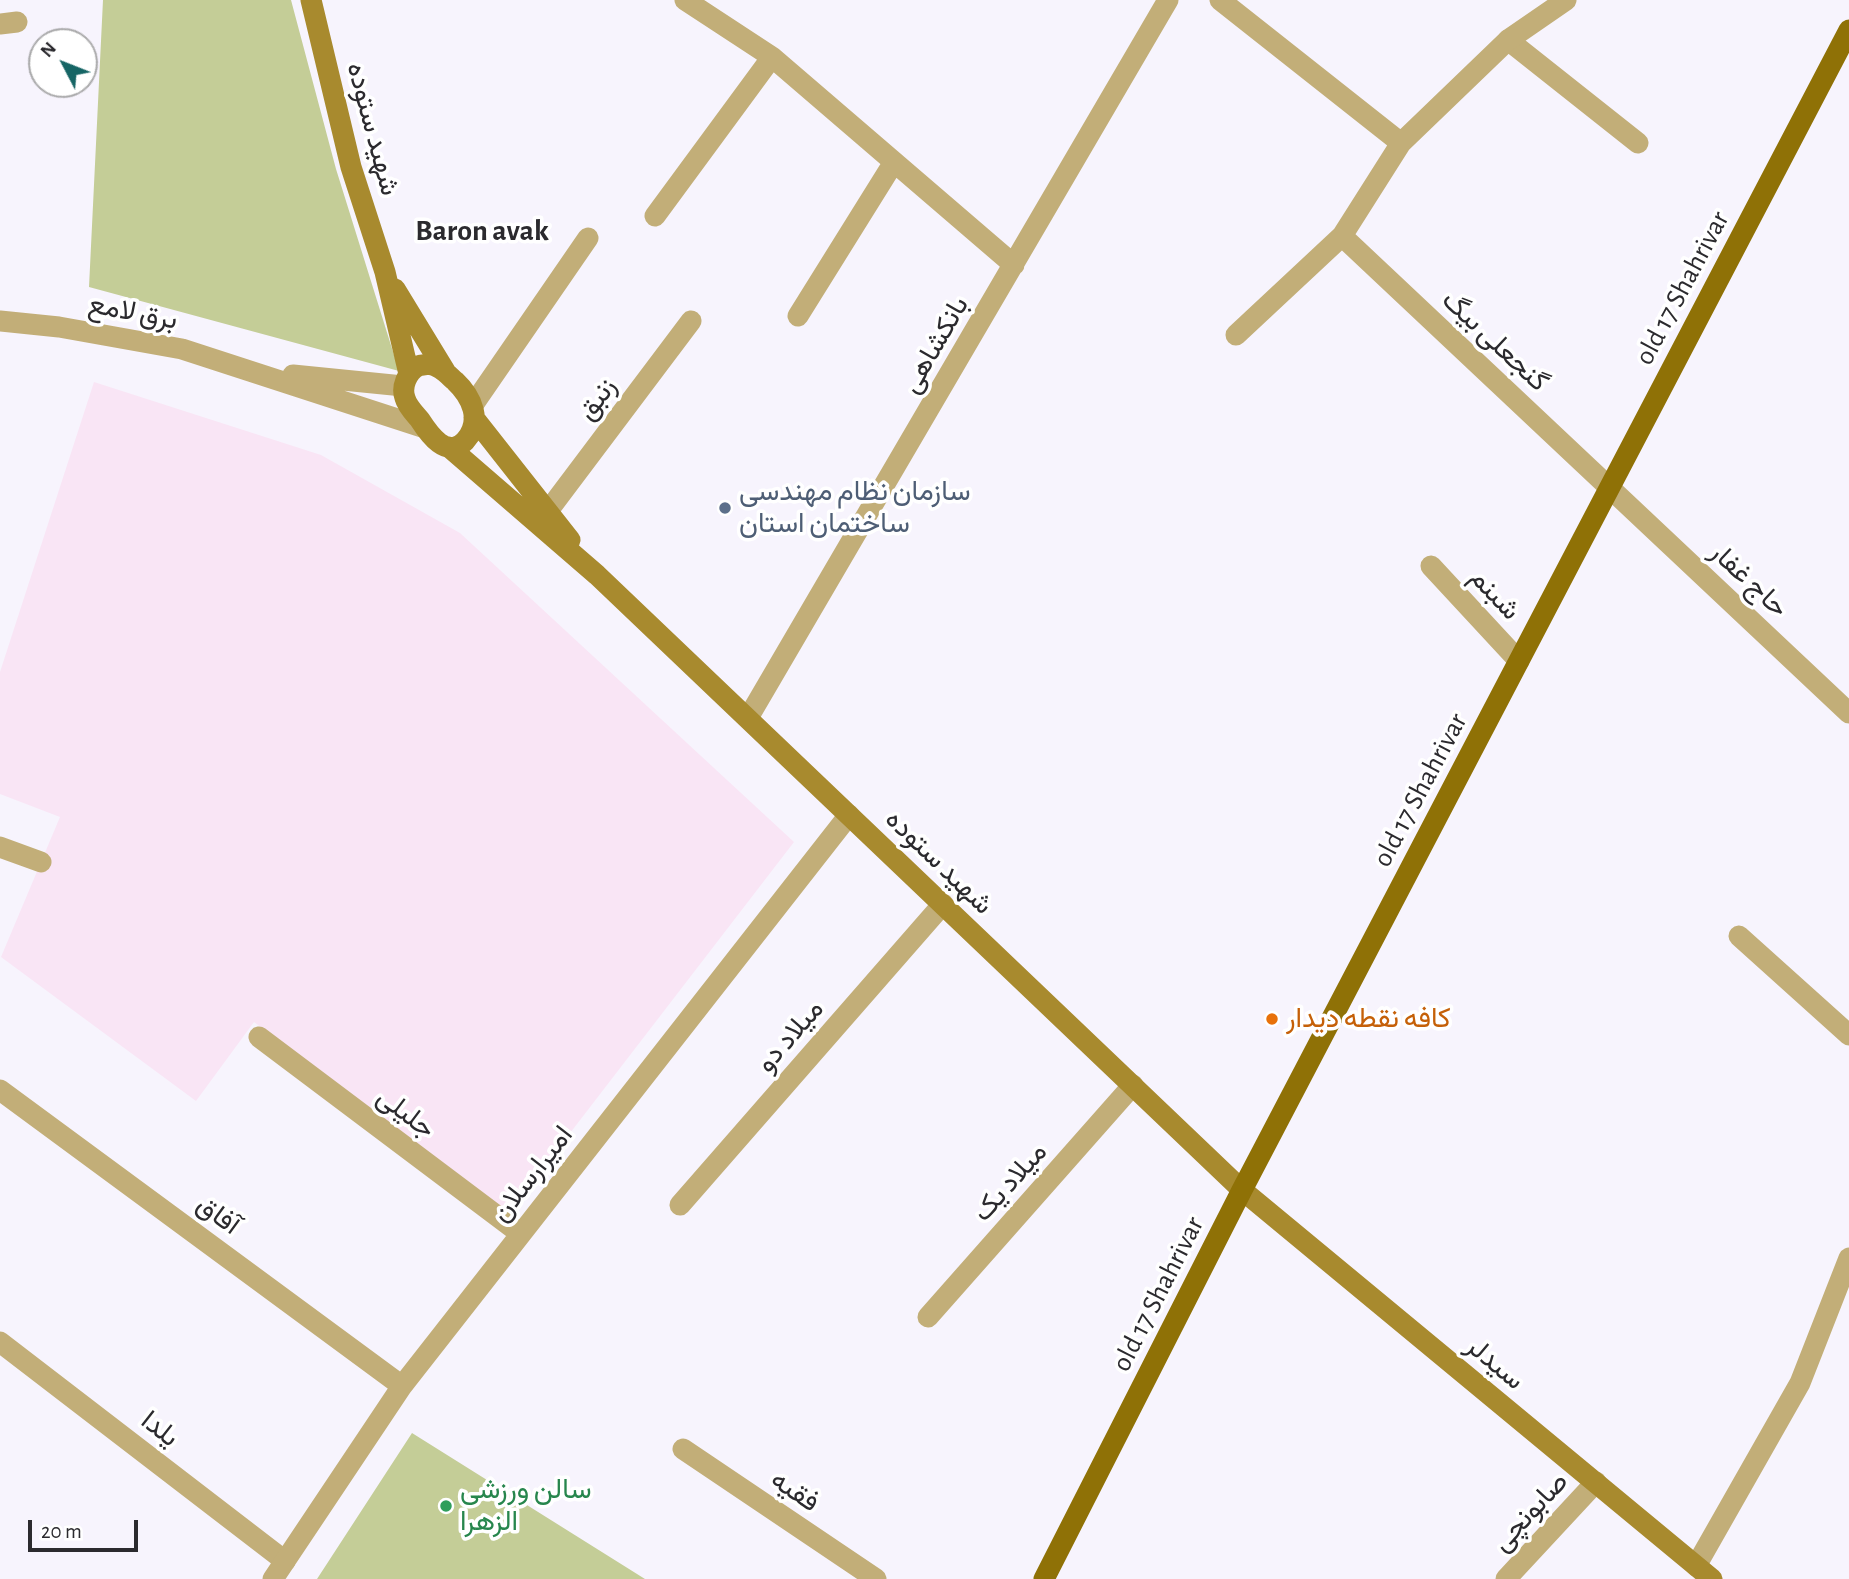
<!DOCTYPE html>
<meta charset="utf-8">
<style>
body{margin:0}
#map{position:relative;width:1849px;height:1579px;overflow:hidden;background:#f7f4fd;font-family:"Alegreya Sans",sans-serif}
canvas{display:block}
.north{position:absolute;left:28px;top:28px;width:70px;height:70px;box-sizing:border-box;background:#fff;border:2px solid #aaaaab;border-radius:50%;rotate:312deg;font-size:19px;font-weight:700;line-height:28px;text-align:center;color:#2b2a2e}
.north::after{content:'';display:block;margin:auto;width:24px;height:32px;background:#166565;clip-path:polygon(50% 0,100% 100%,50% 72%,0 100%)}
.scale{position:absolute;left:28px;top:1520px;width:110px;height:32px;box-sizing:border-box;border:4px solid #2b2a2e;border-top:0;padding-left:9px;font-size:21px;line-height:24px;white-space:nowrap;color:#2b2a2e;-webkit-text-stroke:5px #fff;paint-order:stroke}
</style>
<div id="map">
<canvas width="1849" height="1579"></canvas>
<div class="north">N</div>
<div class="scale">20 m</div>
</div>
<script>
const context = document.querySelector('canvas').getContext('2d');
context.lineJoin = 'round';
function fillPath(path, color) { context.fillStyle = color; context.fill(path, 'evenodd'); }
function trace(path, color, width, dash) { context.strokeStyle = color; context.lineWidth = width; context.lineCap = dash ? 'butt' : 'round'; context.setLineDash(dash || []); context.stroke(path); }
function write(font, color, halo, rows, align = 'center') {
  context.font = font + ' "Alegreya Sans",Vazirmatn,sans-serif'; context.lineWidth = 7; context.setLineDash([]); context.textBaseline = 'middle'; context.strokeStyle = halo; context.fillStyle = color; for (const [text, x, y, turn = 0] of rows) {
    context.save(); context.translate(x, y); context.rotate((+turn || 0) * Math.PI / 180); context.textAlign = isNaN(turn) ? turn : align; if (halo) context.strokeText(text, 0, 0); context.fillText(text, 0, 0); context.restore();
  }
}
const industrial = new Path2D(`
 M 94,382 L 321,455 L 460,533 L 794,842 L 507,1215 L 254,1022 L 196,1101 L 1,957 L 60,817 L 0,794 L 0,672 Z`);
const green = new Path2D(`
 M 103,0 L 291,0 L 336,169 L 399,371 L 89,287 Z
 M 412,1433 L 645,1579 L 317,1579 Z`);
const service = new Path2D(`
 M 0,24 L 17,22
 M 1508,40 L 1638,143
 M 1431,566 L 1519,661
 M 0,847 L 41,862
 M 1739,936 L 1849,1035
 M 0,1342 L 285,1561
 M 1696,1566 L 1800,1383 L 1849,1258
 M 1506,1579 L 1596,1482`);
const minor = new Path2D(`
 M 685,0 L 772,57 L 1014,265
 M 1220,0 L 1401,143
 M 655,216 L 772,57
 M 1342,236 L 1849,713
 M 798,316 L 894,162
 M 0,321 L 59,327 L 182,349 L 425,428
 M 1236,335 L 1342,236 L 1401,143 L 1508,40 L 1566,0
 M 293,375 L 403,386
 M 473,405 L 588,238
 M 548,511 L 691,321
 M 748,718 L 1168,0
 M 259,1037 L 521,1234
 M 0,1090 L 402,1386
 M 680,1205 L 943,904
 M 928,1317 L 1133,1085
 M 683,1449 L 876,1579
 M 273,1579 L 402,1386 L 849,815`);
const secondary = new Path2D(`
 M 311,0 L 351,167 L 385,272 L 409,374
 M 395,289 L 445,371
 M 428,364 C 440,366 446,373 455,381 C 472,397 483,421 465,441 C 447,460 429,434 420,420 C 415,414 407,406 405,398 C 401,387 407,372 418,366 C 419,365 426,365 428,364 Z
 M 474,418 L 570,540
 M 449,447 L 597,575 L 1242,1190 L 1712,1579`);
const primary = new Path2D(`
 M 1044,1579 L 1242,1190 L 1849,30`);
const markers = [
 [725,508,7,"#5c6f8a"],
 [1272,1019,7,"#e8710a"],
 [446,1506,7,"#2e9e5b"]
];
const streetNames = [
 ["شهید ستوده",373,129,75],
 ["old 17 Shahrivar",1682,288,-62],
 ["برق لامع",133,312,11],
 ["گنجعلی بیگ",1495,341,43],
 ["بانکشاهی",935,345,-60],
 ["زنبق",597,399,-53],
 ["حاج غفار",1749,580,43],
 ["شبنم",1495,594,47],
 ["old 17 Shahrivar",1420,790,-62],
 ["شهید ستوده",939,862,44],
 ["میلاد دو",790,1036,-49],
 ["جلیلی",406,1113,37],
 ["امیرارسلان",532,1174,-52],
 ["میلاد یک",1010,1182,-48],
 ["آفاق",218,1215,36],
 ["old 17 Shahrivar",1158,1294,-63],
 ["سیدلر",1495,1363,40],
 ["یلدا",160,1429,38],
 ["فقیه",795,1491,34],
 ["صابونچی",1530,1512,-47]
];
const serviceNames = [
 ["سازمان نظام مهندسی",739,492],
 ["ساختمان استان",739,524]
];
const foodNames = [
 ["کافه نقطه دیدار",1286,1019]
];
const leisureNames = [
 ["سالن ورزشی",460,1490],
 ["الزهرا",460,1522]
];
const neighbourhoodNames = [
 ["Baron avak",482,231]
];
fillPath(industrial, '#f9e5f5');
fillPath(green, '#c4cd97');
trace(service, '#c2ae78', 21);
trace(minor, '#c2ae78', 21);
trace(secondary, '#a88a2e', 21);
trace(primary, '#8f7106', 21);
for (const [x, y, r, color] of markers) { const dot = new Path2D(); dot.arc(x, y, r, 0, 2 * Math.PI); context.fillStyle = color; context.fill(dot); trace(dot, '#fff', 2.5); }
write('28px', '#2b2a2e', '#fff', streetNames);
write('28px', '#4e5e75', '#fff', serviceNames, 'left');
write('28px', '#c56008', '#fff', foodNames, 'left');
write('28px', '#27864d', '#fff', leisureNames, 'left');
write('bold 30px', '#2b2a2e', '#fff', neighbourhoodNames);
</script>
